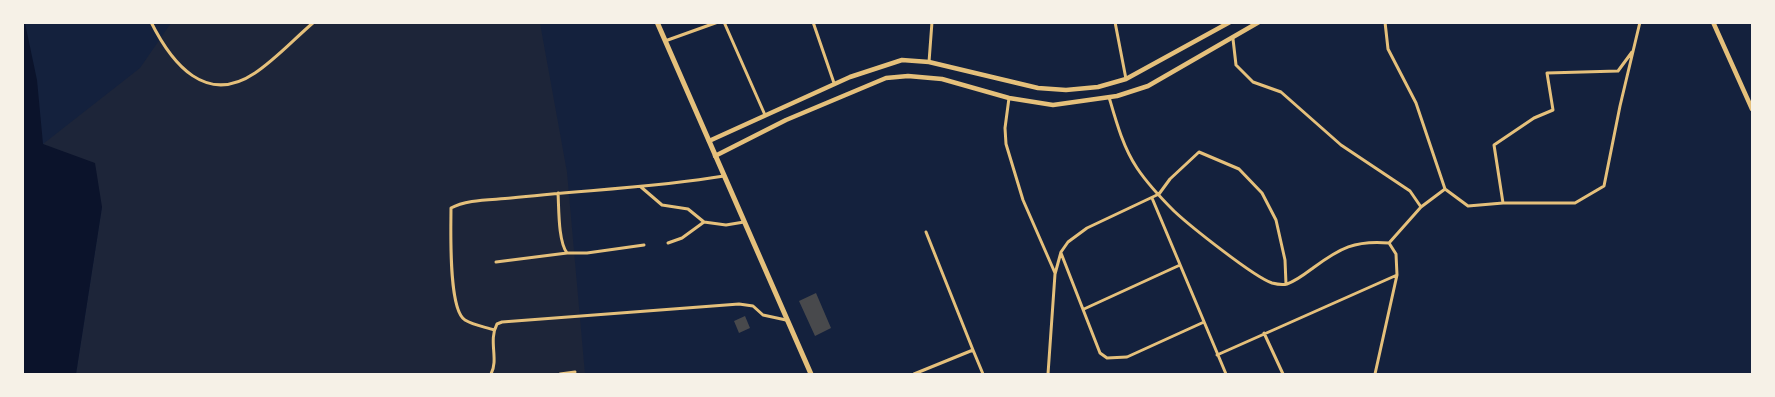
<!DOCTYPE html>
<style>
body{margin:0}
#map{position:relative;width:1775px;height:397px;overflow:hidden;background:#14213d;font-family:Spectral,serif}
canvas{display:block}
.frame{position:absolute;inset:0;border:24px solid #f6f1e7;pointer-events:none}
</style>
<div id="map">
<canvas width="1775" height="397"></canvas>
<div class="frame"></div>
</div>
<script>
const context = document.querySelector('canvas').getContext('2d');
context.lineJoin = 'round';
function fillPath(path, color) { context.fillStyle = color; context.fill(path, 'evenodd'); }
function trace(path, color, width, dash) { context.strokeStyle = color; context.lineWidth = width; context.lineCap = dash ? 'butt' : 'round'; context.setLineDash(dash || []); context.stroke(path); }
const green = new Path2D(`
 M 171,23 L 540,23 L 567,172 L 585,374 L 76,374 L 102,207 L 43,144 L 140,68 Z`);
const water = new Path2D(`
 M 22,23 L 25,23 L 37,80 L 43,144 L 95,163 L 102,207 L 76,374 L 23,374 Z`);
const building = new Path2D(`
 M 816,293 L 831,328 L 815,336 L 799,301 Z
 M 745,316 L 750,328 L 739,333 L 734,321 Z`);
const minor = new Path2D(`
 M 151,22 C 172,64 206,106 255,73 C 276,59 294,39 314,22
 M 724,22 L 765,115
 M 813,22 L 834,83
 M 1115,22 L 1126,79
 M 1385,22 L 1388,49 L 1416,103 L 1445,189
 M 1233,39 L 1236,65 L 1253,82 L 1281,92 L 1341,145 L 1410,191 L 1421,207
 M 665,41 L 718,22
 M 1632,52 L 1618,71 L 1547,73 L 1553,110 L 1534,118 L 1494,145 L 1503,203 L 1575,203 L 1604,186 L 1620,106 L 1640,22
 M 929,62 L 932,22
 M 1109,97 C 1116,121 1123,147 1137,168 C 1147,183 1162,199 1174,211 C 1190,226 1254,277 1272,283 C 1276,284 1283,285 1287,284 C 1296,281 1305,274 1313,268 C 1340,248 1355,240 1389,243
 M 1009,98 L 1005,128 L 1006,144 L 1023,200 L 1055,273
 M 641,187 L 662,205 L 688,209 L 704,222 L 726,225 L 744,222
 M 558,193 C 559,208 558,241 567,253 L 587,253 L 644,245
 M 1152,198 L 1226,374
 M 668,243 L 682,238 L 704,222
 M 1389,243 L 1421,207 L 1445,189 L 1468,206 L 1503,203
 M 1061,253 L 1100,353 L 1107,358 L 1127,357 L 1204,322
 M 496,262 L 567,253
 M 1084,309 L 1180,265
 M 494,330 C 485,327 473,325 465,320 C 448,310 451,228 451,208 C 466,199 493,200 511,198 C 582,190 653,188 724,176
 M 1264,333 L 1283,374
 M 973,350 L 983,374
 M 1217,355 L 1397,275
 M 491,374 C 499,359 488,341 497,324 L 502,322 L 739,304 L 753,306 L 763,315 L 786,320
 M 560,374 L 575,372
 M 914,374 L 973,350 L 926,232
 M 1048,374 L 1055,274 L 1061,252 L 1068,242 L 1087,228 L 1159,194 L 1170,179 L 1199,152 L 1239,169 L 1262,193 L 1276,220 L 1285,260 L 1286,284
 M 1375,374 L 1397,275 L 1396,254 L 1389,243`);
const secondary = new Path2D(`
 M 1713,22 L 1752,109
 M 709,141 L 850,77 L 902,60 L 929,62 L 1038,88 L 1066,90 L 1098,87 L 1126,79 L 1230,22
 M 715,156 L 786,120 L 886,78 L 908,76 L 942,79 L 1009,98 L 1053,105 L 1117,96 L 1148,86 L 1259,22`);
const trunk = new Path2D(`
 M 657,22 L 811,374`);
fillPath(green, '#1d2539');
fillPath(water, '#0b132b');
fillPath(building, '#48494c');
trace(minor, '#e5c07b', 3);
trace(secondary, '#e5c07b', 4.5);
trace(trunk, '#e5c07b', 5);
</script>
